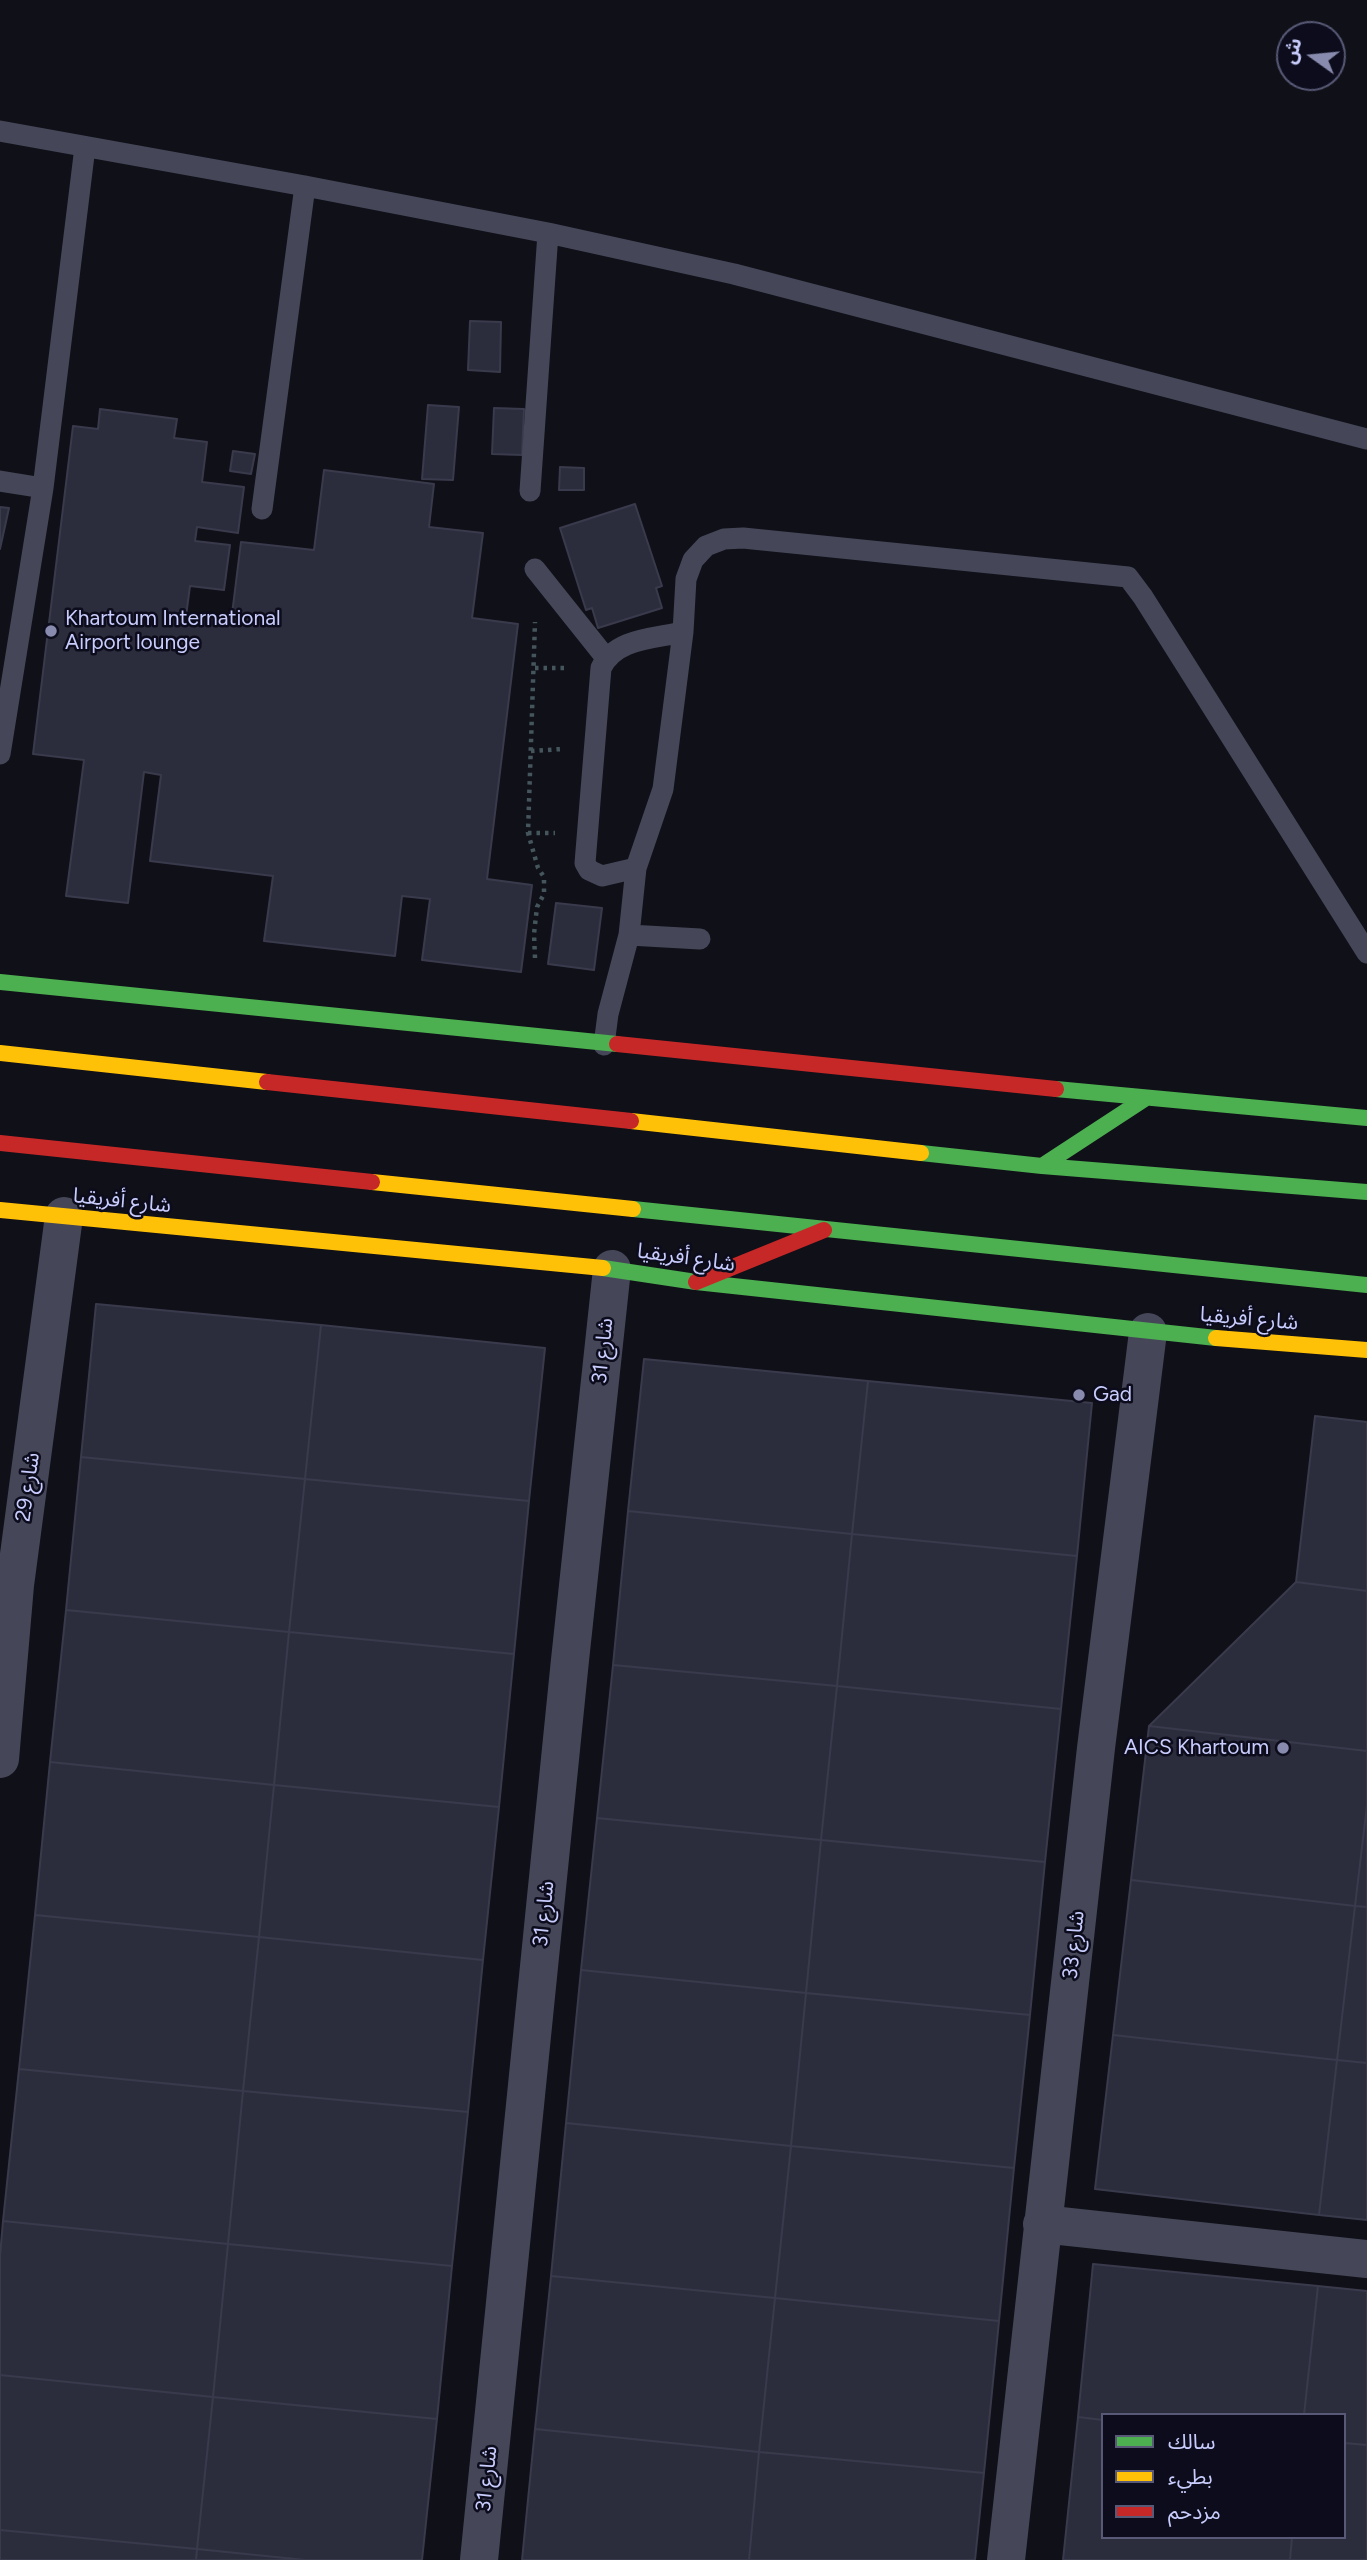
<!DOCTYPE html>
<meta charset="utf-8">
<style>
body{margin:0}
#map{position:relative;width:1367px;height:2560px;overflow:hidden;background:#101018;font-family:Figtree,"Noto Sans Arabic",sans-serif}
canvas{display:block}
.legend{position:absolute;left:1101px;top:2413px;width:245px;height:126px;box-sizing:border-box;background:#0c0c1c;border:2px solid #585976;margin:0;padding:9px 12px;list-style:none;font-size:21px;color:#c9cdfd}
.legend li{display:flex;align-items:center;gap:14px;height:35px}
.legend b{width:35px;border:2px solid #585976}
.north{position:absolute;left:1276px;top:21px;width:70px;height:70px;box-sizing:border-box;background:#0c0c1c;border:2px solid #585976;border-radius:50%;rotate:285deg;font-size:19px;font-weight:700;line-height:28px;text-align:center;color:#c9cdfd}
.north::after{content:'';display:block;margin:auto;width:24px;height:32px;background:#888bad;clip-path:polygon(50% 0,100% 100%,50% 72%,0 100%)}
</style>
<div id="map">
<canvas width="1367" height="2560"></canvas>
<ul class="legend">
<li><b style="height:9px;background:#4caf50"></b>سالك</li>
<li><b style="height:9px;background:#ffc107"></b>بطيء</li>
<li><b style="height:9px;background:#c62828"></b>مزدحم</li>
</ul>
<div class="north">ش</div>
</div>
<script>
const context = document.querySelector('canvas').getContext('2d');
context.lineJoin = 'round';
function fillPath(path, color) { context.fillStyle = color; context.fill(path, 'evenodd'); }
function trace(path, color, width, dash) { context.strokeStyle = color; context.lineWidth = width; context.lineCap = dash ? 'butt' : 'round'; context.setLineDash(dash || []); context.stroke(path); }
function write(font, color, halo, rows, align = 'center') {
  context.font = font + ' Figtree,"Noto Sans Arabic",sans-serif'; context.lineWidth = 5; context.setLineDash([]); context.textBaseline = 'middle'; context.strokeStyle = halo; context.fillStyle = color; for (const [text, x, y, turn = 0] of rows) {
    context.save(); context.translate(x, y); context.rotate((+turn || 0) * Math.PI / 180); context.textAlign = isNaN(turn) ? turn : align; if (halo) context.strokeText(text, 0, 0); context.fillText(text, 0, 0); context.restore();
  }
}
const building = new Path2D(`
 M 470,321 L 501,322 L 500,372 L 468,370 Z
 M 428,405 L 459,407 L 453,480 L 422,479 Z
 M 494,408 L 524,409 L 522,455 L 492,454 Z
 M 100,409 L 177,419 L 174,438 L 207,442 L 202,482 L 244,487 L 238,533 L 197,527 L 195,541 L 230,545 L 224,590 L 190,586 L 186,616 L 231,622 L 241,542 L 314,550 L 324,470 L 434,484 L 429,527 L 483,533 L 472,618 L 518,624 L 487,879 L 532,885 L 521,972 L 422,960 L 430,899 L 402,896 L 395,956 L 264,941 L 273,876 L 150,861 L 161,775 L 144,772 L 128,903 L 66,896 L 84,760 L 33,754 L 73,426 L 98,429 Z
 M 233,451 L 255,454 L 251,474 L 230,471 Z
 M 560,467 L 584,468 L 584,490 L 559,490 Z
 M 635,504 L 662,586 L 656,588 L 662,608 L 598,628 L 592,608 L 586,610 L 560,528 Z
 M 0,507 L 9,508 L 0,549 Z
 M 556,903 L 602,908 L 594,970 L 548,964 Z
 M 96,1304 L 321,1325 L 305,1479 L 81,1457 Z
 M 321,1325 L 545,1348 L 529,1501 L 305,1479 Z
 M 644,1359 L 868,1381 L 852,1534 L 628,1511 Z
 M 868,1381 L 1092,1403 L 1077,1556 L 852,1534 Z
 M 1315,1416 L 1367,1422 L 1367,1591 L 1296,1582 Z
 M 81,1457 L 305,1479 L 289,1632 L 66,1610 Z
 M 305,1479 L 529,1501 L 514,1654 L 289,1632 Z
 M 628,1511 L 852,1534 L 837,1686 L 613,1665 Z
 M 852,1534 L 1077,1556 L 1061,1709 L 837,1686 Z
 M 1296,1582 L 1367,1591 L 1367,1751 L 1149,1726 Z
 M 66,1610 L 289,1632 L 274,1785 L 50,1762 Z
 M 289,1632 L 514,1654 L 499,1807 L 274,1785 Z
 M 613,1665 L 837,1686 L 821,1840 L 597,1818 Z
 M 837,1686 L 1061,1709 L 1045,1862 L 821,1840 Z
 M 1149,1726 L 1367,1751 L 1367,1805 L 1355,1906 L 1131,1880 Z
 M 50,1762 L 274,1785 L 259,1937 L 35,1915 Z
 M 274,1785 L 499,1807 L 483,1960 L 259,1937 Z
 M 1367,1805 L 1367,1907 L 1355,1906 Z
 M 597,1818 L 821,1840 L 806,1993 L 581,1970 Z
 M 821,1840 L 1045,1862 L 1030,2015 L 806,1993 Z
 M 1131,1880 L 1355,1906 L 1337,2060 L 1113,2035 Z
 M 1355,1906 L 1367,1907 L 1367,2063 L 1337,2060 Z
 M 35,1915 L 259,1937 L 243,2091 L 19,2069 Z
 M 259,1937 L 483,1960 L 468,2112 L 243,2091 Z
 M 581,1970 L 806,1993 L 791,2146 L 566,2123 Z
 M 806,1993 L 1030,2015 L 1014,2168 L 791,2146 Z
 M 1113,2035 L 1337,2060 L 1319,2215 L 1095,2189 Z
 M 1337,2060 L 1367,2063 L 1367,2220 L 1319,2215 Z
 M 19,2069 L 243,2091 L 228,2244 L 3,2221 Z
 M 243,2091 L 468,2112 L 452,2266 L 228,2244 Z
 M 566,2123 L 791,2146 L 775,2298 L 551,2276 Z
 M 791,2146 L 1014,2168 L 999,2321 L 775,2298 Z
 M 3,2221 L 228,2244 L 213,2397 L 0,2375 L 0,2256 Z
 M 228,2244 L 452,2266 L 437,2419 L 213,2397 Z
 M 1093,2264 L 1318,2286 L 1304,2415 L 1103,2415 L 1103,2420 L 1078,2417 Z
 M 551,2276 L 775,2298 L 759,2452 L 535,2429 Z
 M 1318,2286 L 1367,2291 L 1367,2445 L 1344,2443 L 1344,2415 L 1304,2415 Z
 M 775,2298 L 999,2321 L 984,2473 L 759,2452 Z
 M 0,2375 L 213,2397 L 197,2549 L 0,2530 Z
 M 213,2397 L 437,2419 L 422,2560 L 305,2560 L 197,2549 Z
 M 1078,2417 L 1103,2420 L 1103,2537 L 1292,2537 L 1290,2560 L 1063,2560 Z
 M 535,2429 L 759,2452 L 749,2560 L 522,2560 Z
 M 1344,2443 L 1367,2445 L 1367,2560 L 1290,2560 L 1292,2537 L 1344,2537 Z
 M 759,2452 L 984,2473 L 975,2560 L 749,2560 Z
 M 0,2530 L 197,2549 L 196,2560 L 0,2560 Z
 M 197,2549 L 305,2560 L 196,2560 Z`);
const path = new Path2D(`
 M 535,668 L 569,668
 M 531,751 L 562,749
 M 528,833 L 555,833
 M 535,958 L 534,934 L 537,907 L 544,894 L 544,877 L 538,868 L 528,833 L 535,622`);
const lane = new Path2D(`
 M 0,131 L 305,186 L 548,233 L 734,274 L 1367,439
 M 0,481 L 43,488
 M 530,491 L 548,233
 M 262,509 L 305,186
 M 535,569 L 606,658
 M 0,754 L 43,488 L 85,147
 M 636,868 L 602,876 L 589,870 L 585,863 L 601,668 C 616,638 653,639 683,632
 M 629,935 L 700,939
 M 604,1045 L 608,1014 L 629,935 L 636,868 L 663,789 L 683,632 L 686,579 L 693,560 L 706,546 L 724,539 L 743,538 L 1128,577 L 1143,597 L 1367,953`);
const street = new Path2D(`
 M 0,1759 L 15,1585 L 64,1216
 M 1042,2224 L 1367,2259
 M 479,2560 L 570,1660 L 612,1269
 M 1006,2560 L 1096,1748 L 1148,1332`);
const fast = new Path2D(`
 M 0,982 L 617,1044
 M 1056,1089 L 1367,1118
 M 921,1153 L 1042,1166 L 1367,1192
 M 1042,1166 L 1146,1098
 M 633,1209 L 1367,1285
 M 603,1268 L 696,1282 L 1216,1338`);
const slow = new Path2D(`
 M 0,1053 L 267,1082
 M 631,1121 L 921,1153
 M 372,1182 L 633,1209
 M 0,1210 L 603,1268
 M 1216,1338 L 1367,1350`);
const jam = new Path2D(`
 M 617,1044 L 1056,1089
 M 267,1082 L 631,1121
 M 0,1143 L 372,1182
 M 696,1282 L 824,1230`);
const markers = [
 [51,631,7,"#888bad"],
 [1079,1395,7,"#888bad"],
 [1283,1748,7,"#888bad"]
];
const poiNames = [
 ["Khartoum International",65,619],
 ["Airport lounge",65,643],
 ["Gad",1093,1395],
 ["AICS Khartoum",1269,1748,"right"]
];
const streetNames = [
 ["شارع أفريقيا",122,1201,6],
 ["شارع أفريقيا",686,1258,8],
 ["شارع أفريقيا",1249,1319,5],
 ["شارع 31",603,1351,-84],
 ["شارع 29",28,1487,-82],
 ["شارع 31",544,1914,-84],
 ["شارع 33",1074,1945,-84],
 ["شارع 31",487,2479,-84]
];
fillPath(building, '#2c2d3c');
trace(building, '#3a3a4d', 2);
trace(path, '#45555c', 4.5, [3.5, 5]);
trace(lane, '#454759', 21);
trace(street, '#454759', 38);
trace(fast, '#4caf50', 16);
trace(slow, '#ffc107', 16);
trace(jam, '#c62828', 16);
for (const [x, y, r, color] of markers) { const dot = new Path2D(); dot.arc(x, y, r, 0, 2 * Math.PI); context.fillStyle = color; context.fill(dot); trace(dot, '#0c0c1c', 2.5); }
write('21px', '#c9cdfd', '#0c0c1c', poiNames, 'left');
write('21px', '#c9cdfd', '#0c0c1c', streetNames);
</script>
